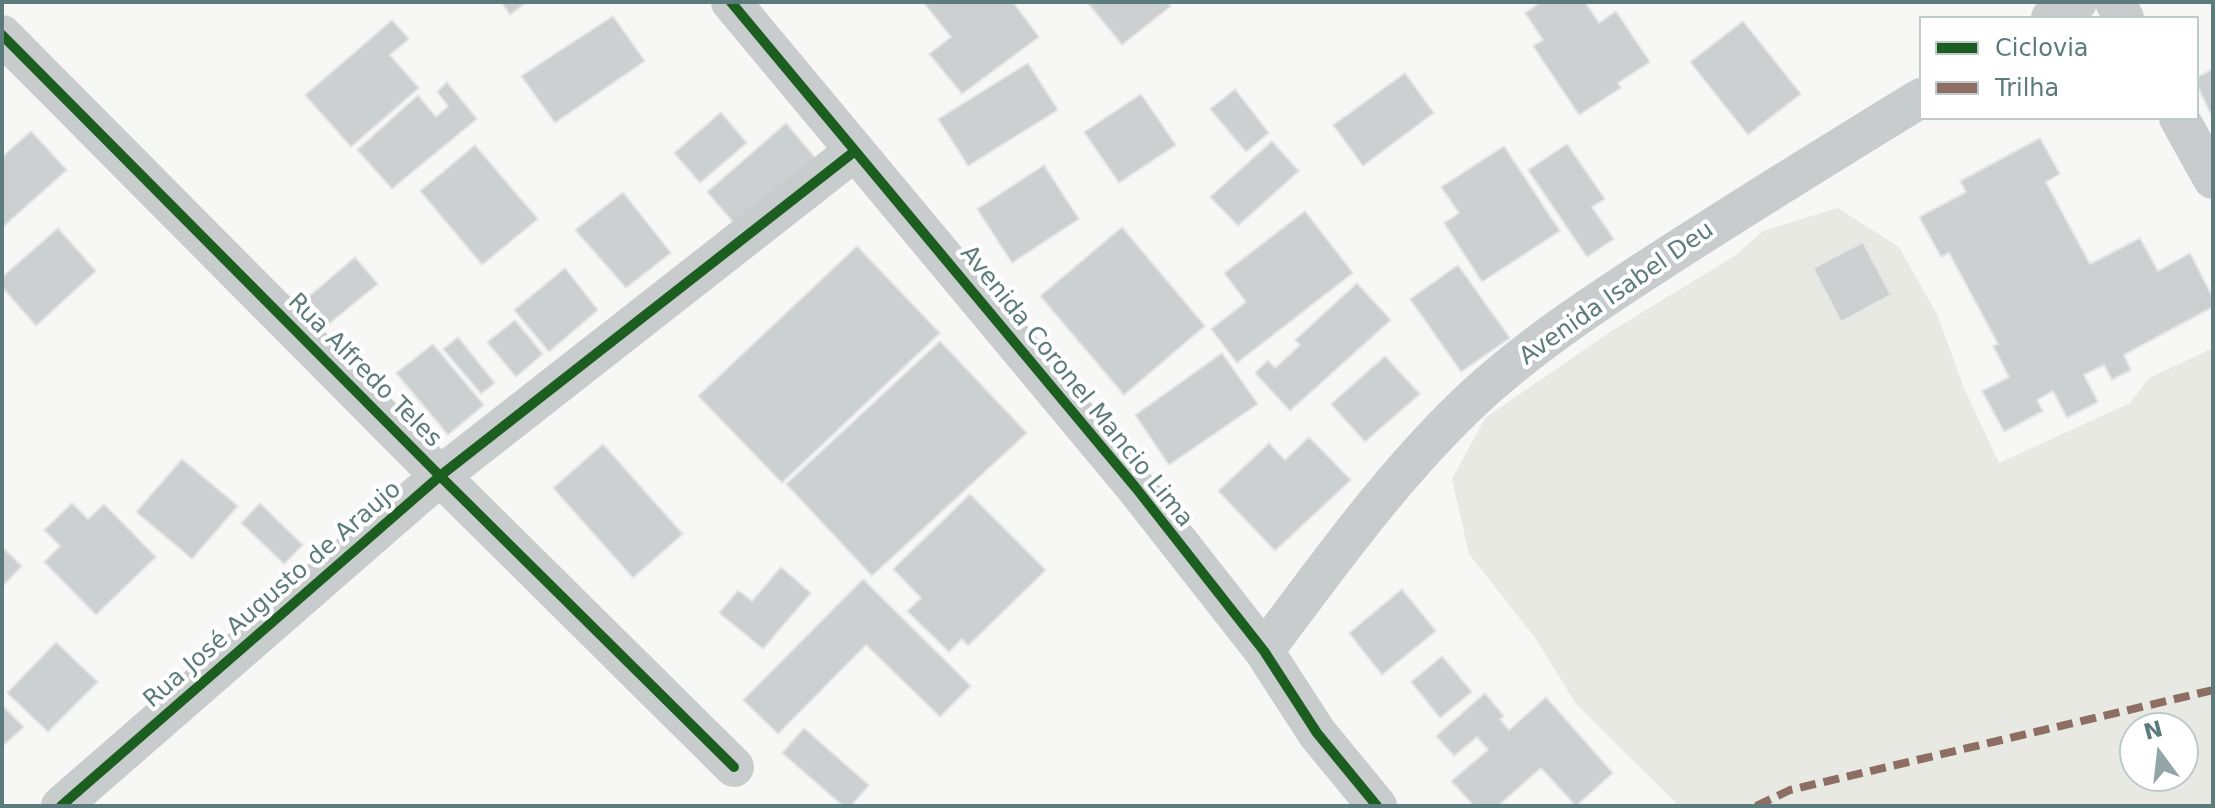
<!DOCTYPE html>
<meta charset="utf-8">
<style>
body{margin:0}
#map{position:relative;width:2215px;height:808px;overflow:hidden;background:#f7f7f6;font-family:"DejaVu Sans",sans-serif}
canvas{display:block}
.frame{position:absolute;inset:0;border:4px solid #5c7b7c;pointer-events:none}
.legend{position:absolute;left:1919px;top:16px;width:280px;height:104px;box-sizing:border-box;background:#fff;border:2px solid #becacb;margin:0;padding:10px 14px;list-style:none;font-size:24px;color:#5c7b7c}
.legend li{display:flex;align-items:center;gap:16px;height:40px}
.legend b{width:40px;border:2px solid #becacb}
.north{position:absolute;left:2119px;top:712px;width:80px;height:80px;box-sizing:border-box;background:#fff;border:2px solid #becacb;border-radius:50%;rotate:345deg;font-size:22px;font-weight:700;line-height:32px;text-align:center;color:#5c7b7c}
.north::after{content:'';display:block;margin:auto;width:28px;height:36px;background:#92a6a7;clip-path:polygon(50% 0,100% 100%,50% 72%,0 100%)}
</style>
<div id="map">
<canvas width="2215" height="808"></canvas>
<div class="frame"></div>
<ul class="legend">
<li><b style="height:10px;background:#1b5e20"></b>Ciclovia</li>
<li><b style="height:10px;background:#8d6e63"></b>Trilha</li>
</ul>
<div class="north">N</div>
</div>
<script>
const context = document.querySelector('canvas').getContext('2d');
context.lineJoin = 'round';
function fillPath(path, color) { context.fillStyle = color; context.fill(path, 'evenodd'); }
function trace(path, color, width, dash) { context.strokeStyle = color; context.lineWidth = width; context.lineCap = dash ? 'butt' : 'round'; context.setLineDash(dash || []); context.stroke(path); }
function write(font, color, halo, rows, align = 'center') {
  context.font = font + ' "DejaVu Sans",sans-serif'; context.lineWidth = 8; context.setLineDash([]); context.textBaseline = 'middle'; context.strokeStyle = halo; context.fillStyle = color; for (const [text, x, y, turn = 0] of rows) {
    context.save(); context.translate(x, y); context.rotate((+turn || 0) * Math.PI / 180); context.textAlign = isNaN(turn) ? turn : align; if (halo) context.strokeText(text, 0, 0); context.fillText(text, 0, 0); context.restore();
  }
}
const green = new Path2D(`
 M 1838,208 L 1899,247 L 1938,316 L 1963,386 L 1999,463 L 2130,403 L 2149,378 L 2213,348 L 2213,806 L 1679,806 L 1576,704 L 1536,639 L 1469,554 L 1452,479 L 1485,418 L 1610,332 L 1736,255 L 1763,231 ZM 2135,728 L 2183,728 L 2183,776 L 2135,776 Z`);
const building = new Path2D(`
 M 501,2 L 527,2 L 510,15 Z
 M 923,2 L 1013,2 L 1039,37 L 962,94 L 929,54 L 951,37 Z
 M 1087,2 L 1168,2 L 1171,6 L 1122,45 Z
 M 1541,2 L 1585,2 L 1599,23 L 1616,11 L 1650,62 L 1618,83 L 1621,88 L 1579,115 L 1533,46 L 1543,40 L 1525,13 Z
 M 613,16 L 645,61 L 555,123 L 521,76 Z
 M 392,20 L 409,39 L 390,55 L 419,88 L 351,147 L 305,95 Z
 M 1743,21 L 1801,94 L 1748,135 L 1690,62 Z
 M 1028,63 L 1058,110 L 968,166 L 938,119 Z
 M 2213,69 L 2213,119 L 2197,85 L 2197,77 Z
 M 1405,73 L 1434,113 L 1363,166 L 1333,125 Z
 M 447,82 L 477,119 L 392,189 L 357,150 L 418,95 L 436,117 L 448,106 L 437,92 Z
 M 1235,89 L 1269,133 L 1246,152 L 1210,109 Z
 M 1141,94 L 1176,145 L 1119,183 L 1084,132 Z
 M 721,112 L 747,143 L 700,183 L 674,153 Z
 M 786,123 L 824,168 L 738,228 L 707,192 Z
 M 31,131 L 67,170 L 2,228 L 2,157 Z
 M 2040,138 L 2060,174 L 2046,182 L 2090,264 L 2140,238 L 2158,271 L 2190,253 L 2213,298 L 2213,307 L 2124,355 L 2131,370 L 2112,380 L 2104,365 L 2084,375 L 2098,402 L 2067,418 L 2053,391 L 2037,400 L 2043,411 L 2004,432 L 1982,391 L 2009,377 L 1993,346 L 1998,344 L 1949,253 L 1941,257 L 1919,217 L 1966,192 L 1960,181 Z
 M 1272,141 L 1299,171 L 1238,226 L 1210,197 Z
 M 1567,144 L 1605,199 L 1592,207 L 1614,239 L 1587,257 L 1528,170 Z
 M 475,145 L 538,219 L 482,265 L 420,191 Z
 M 1504,146 L 1560,231 L 1482,282 L 1444,223 L 1459,213 L 1441,187 Z
 M 1044,165 L 1079,219 L 1012,263 L 977,209 Z
 M 623,192 L 671,253 L 626,288 L 575,230 Z
 M 1305,211 L 1353,273 L 1237,363 L 1211,329 L 1246,302 L 1224,273 Z
 M 1122,227 L 1205,326 L 1124,395 L 1040,296 Z
 M 58,228 L 96,271 L 36,326 L 2,287 L 2,277 Z
 M 1863,242 L 1891,295 L 1841,322 L 1813,268 Z
 M 857,246 L 940,333 L 782,483 L 698,396 Z
 M 355,257 L 378,284 L 329,324 L 307,298 Z
 M 1458,265 L 1510,338 L 1461,372 L 1410,299 Z
 M 565,268 L 598,310 L 549,352 L 514,310 Z
 M 1357,283 L 1391,320 L 1290,411 L 1255,373 L 1268,360 L 1275,368 L 1300,345 L 1295,340 Z
 M 515,320 L 543,354 L 516,377 L 487,342 Z
 M 458,337 L 495,383 L 481,394 L 443,349 Z
 M 940,341 L 1027,433 L 872,576 L 786,484 Z
 M 433,344 L 484,405 L 448,435 L 396,373 Z
 M 1222,353 L 1258,404 L 1169,465 L 1135,415 Z
 M 1385,356 L 1420,394 L 1365,442 L 1331,404 Z
 M 1309,437 L 1351,480 L 1275,551 L 1218,491 L 1269,443 L 1285,460 Z
 M 603,444 L 683,534 L 633,578 L 553,488 Z
 M 182,459 L 238,506 L 192,559 L 136,512 Z
 M 970,494 L 1046,570 L 968,646 L 962,639 L 949,652 L 907,611 L 921,598 L 893,569 Z
 M 72,503 L 88,519 L 104,504 L 156,557 L 96,615 L 44,562 L 60,546 L 44,530 Z
 M 260,503 L 303,545 L 284,564 L 241,523 Z
 M 2,547 L 22,566 L 2,587 Z
 M 781,567 L 811,593 L 763,649 L 719,613 L 738,590 L 752,601 Z
 M 863,579 L 971,686 L 940,717 L 866,645 L 778,734 L 743,700 Z
 M 1402,589 L 1436,631 L 1382,675 L 1349,633 Z
 M 56,642 L 98,682 L 48,732 L 7,693 Z
 M 1442,656 L 1472,692 L 1440,718 L 1411,682 Z
 M 1485,693 L 1504,716 L 1500,719 L 1509,730 L 1546,697 L 1613,773 L 1576,806 L 1541,768 L 1498,806 L 1474,806 L 1451,781 L 1488,750 L 1477,737 L 1454,756 L 1436,736 Z
 M 2,705 L 24,727 L 2,747 Z
 M 804,728 L 869,785 L 851,806 L 843,806 L 782,753 Z`);
const minor = new Path2D(`
 M 731,2 L 1136,488 L 1264,651 L 1317,733 L 1377,806
 M 2115,2 L 2124,18
 M 2051,18 L 2077,2
 M 2,35 L 440,476 L 734,767
 M 2179,118 L 2213,179
 M 1264,651 C 1330,563 1395,471 1477,395 C 1535,342 1603,298 1668,256 C 1752,202 1836,150 1921,98
 M 61,806 L 440,476 L 855,151`);
const quiet = new Path2D(`
 M 1756,806 L 1790,790 L 2213,690`);
const cycleway = new Path2D(`
 M 731,2 L 1136,488 L 1264,651 L 1317,733 L 1377,806
 M 2,35 L 440,476 L 734,767
 M 61,806 L 440,476 L 855,151`);
const streetNames = [
 ["Avenida Isabel Deu",1617,294,-35],
 ["Rua Alfredo Teles",364,371,45],
 ["Avenida Coronel Mancio Lima",1076,387,51],
 ["Rua José Augusto de Araujo",273,595,-41]
];
fillPath(green, '#e8e9e3');
fillPath(building, '#cdd0d0');
trace(building, '#e6e6e6', 2);
trace(minor, '#c8cccc', 40);
trace(quiet, '#8d6e63', 8, [16, 8]);
trace(cycleway, '#1b5e20', 10);
write('24px', '#5c7b7c', '#fff', streetNames);
</script>
